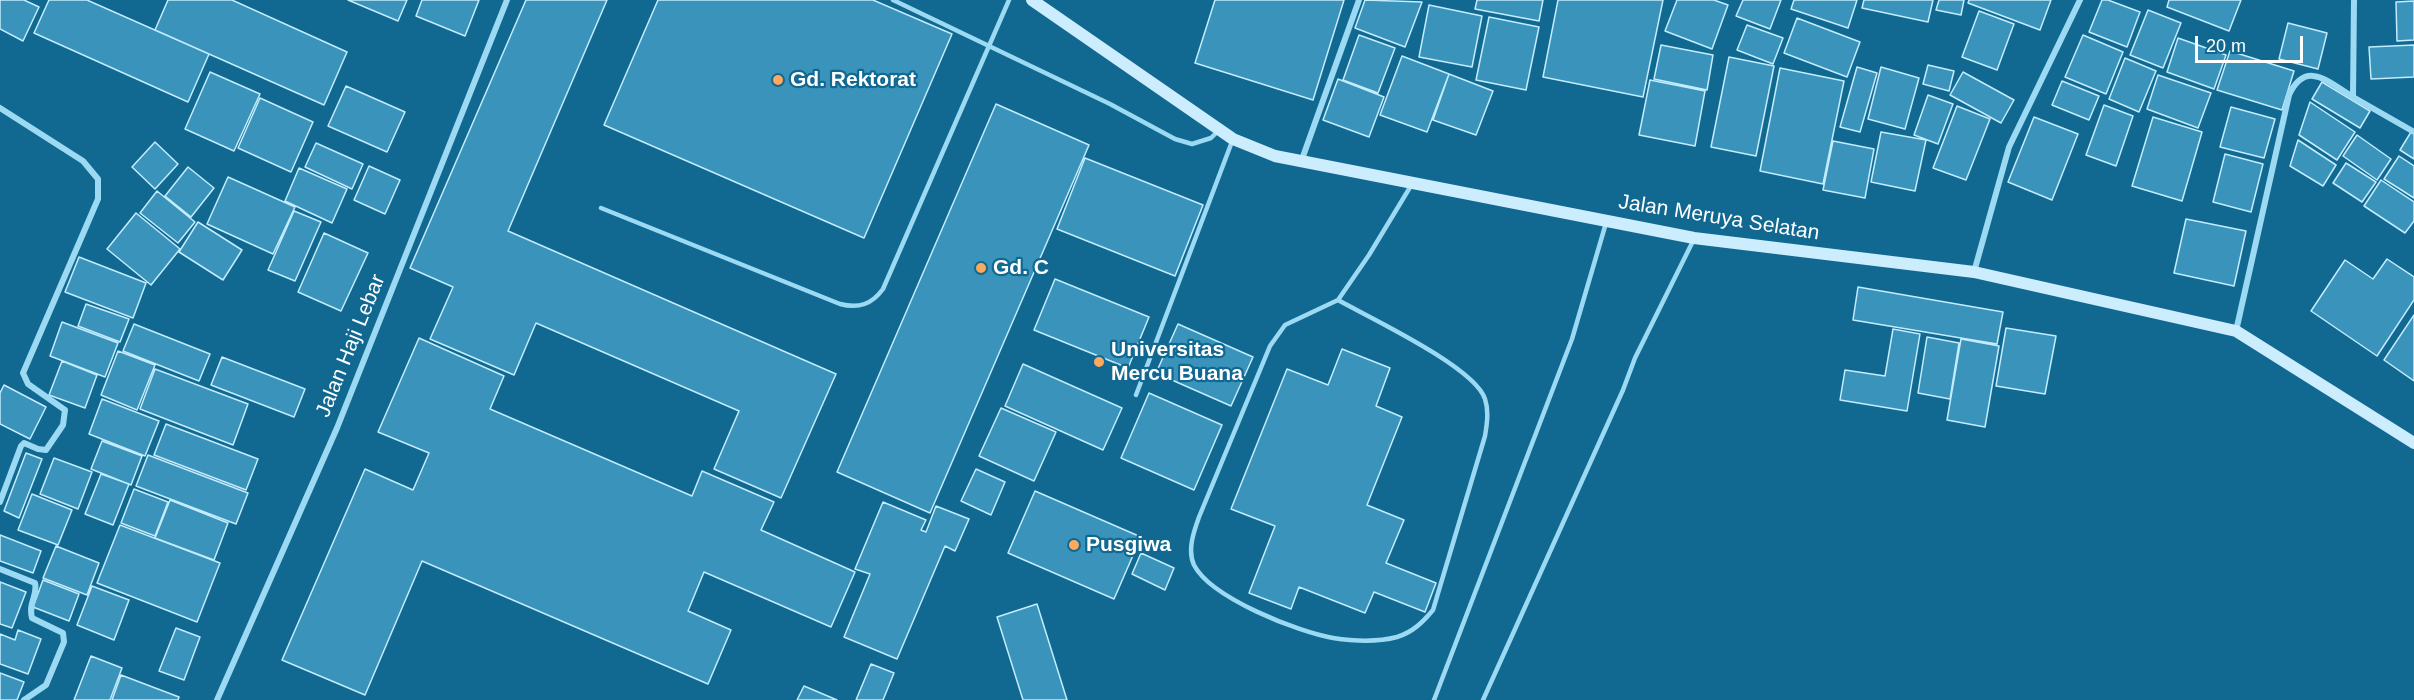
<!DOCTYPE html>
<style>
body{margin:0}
#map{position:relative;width:2414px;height:700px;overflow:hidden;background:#116891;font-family:Arial,sans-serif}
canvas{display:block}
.scale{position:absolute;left:2195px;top:36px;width:108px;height:27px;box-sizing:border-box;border:3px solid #fff;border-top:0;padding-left:8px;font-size:18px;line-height:21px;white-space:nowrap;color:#fff;-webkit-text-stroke:4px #116891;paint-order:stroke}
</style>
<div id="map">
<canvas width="2414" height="700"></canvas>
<div class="scale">20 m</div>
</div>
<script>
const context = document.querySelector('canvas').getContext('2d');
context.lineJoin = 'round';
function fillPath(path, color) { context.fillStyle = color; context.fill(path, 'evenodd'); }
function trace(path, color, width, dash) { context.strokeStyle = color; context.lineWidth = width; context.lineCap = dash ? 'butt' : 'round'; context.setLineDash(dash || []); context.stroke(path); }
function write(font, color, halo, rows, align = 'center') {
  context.font = font + ' Arial,sans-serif'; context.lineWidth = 4.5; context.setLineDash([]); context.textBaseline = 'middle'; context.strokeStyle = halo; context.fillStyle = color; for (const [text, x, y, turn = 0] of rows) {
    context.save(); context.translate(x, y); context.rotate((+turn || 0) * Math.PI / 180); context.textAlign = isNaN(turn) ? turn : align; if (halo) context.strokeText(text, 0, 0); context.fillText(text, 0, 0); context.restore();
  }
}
const building = new Path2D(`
 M 0,0 L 24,0 L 39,7 L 23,41 L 0,29 Z
 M 49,0 L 87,0 L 209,54 L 188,102 L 34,33 Z
 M 168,0 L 232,0 L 347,52 L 324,105 L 155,30 Z
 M 348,0 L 407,0 L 398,21 Z
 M 422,0 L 479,0 L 465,36 L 416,16 Z
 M 526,0 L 607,0 L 508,231 L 836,374 L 781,498 L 714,469 L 739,411 L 536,323 L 514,375 L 430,339 L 453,287 L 410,268 Z
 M 658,0 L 873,0 L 952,34 L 864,238 L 604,125 Z
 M 1215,0 L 1344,0 L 1313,100 L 1195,63 Z
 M 1365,0 L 1422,2 L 1405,47 L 1355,28 Z
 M 1477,0 L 1543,0 L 1539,21 L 1475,9 Z
 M 1558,0 L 1663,0 L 1643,97 L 1543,77 Z
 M 1677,0 L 1714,0 L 1728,5 L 1712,49 L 1665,31 Z
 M 1743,0 L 1781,0 L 1770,29 L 1736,16 Z
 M 1794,0 L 1857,0 L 1848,28 L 1791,9 Z
 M 1864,0 L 1933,0 L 1928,22 L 1862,8 Z
 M 1939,0 L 1964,0 L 1961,15 L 1936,10 Z
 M 1969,0 L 2051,0 L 2040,30 L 1968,3 Z
 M 2102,0 L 2108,0 L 2140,12 L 2127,47 L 2089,32 Z
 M 2169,0 L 2241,0 L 2229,31 L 2167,7 Z
 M 2414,1 L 2414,40 L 2397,41 L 2396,2 Z
 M 1429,5 L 1482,16 L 1472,67 L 1419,57 Z
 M 2148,10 L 2181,23 L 2163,68 L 2130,55 Z
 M 1979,11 L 2014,24 L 1997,70 L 1962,57 Z
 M 1489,17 L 1539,27 L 1526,90 L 1476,80 Z
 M 1797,18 L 1860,42 L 1847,77 L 1784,53 Z
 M 2288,23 L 2327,33 L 2318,69 L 2279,59 Z
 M 1747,25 L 1783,38 L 1773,64 L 1737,50 Z
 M 1359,35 L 1395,48 L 1378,93 L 1343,80 Z
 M 2083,35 L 2123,52 L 2106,94 L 2065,77 Z
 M 2178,38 L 2226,55 L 2214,89 L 2167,72 Z
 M 1661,45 L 1713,55 L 1707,90 L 1654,79 Z
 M 2414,45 L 2414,77 L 2371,79 L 2369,47 Z
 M 2230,51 L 2294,71 L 2282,110 L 2217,90 Z
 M 1402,56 L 1449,74 L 1427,132 L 1380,115 Z
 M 1729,57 L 1774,66 L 1756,156 L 1711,147 Z
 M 2125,58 L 2156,71 L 2139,112 L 2109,99 Z
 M 1928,65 L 1954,71 L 1949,91 L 1923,84 Z
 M 1857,67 L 1877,73 L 1860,132 L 1840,127 Z
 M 1881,67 L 1919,78 L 1905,129 L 1868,119 Z
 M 1780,68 L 1844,81 L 1823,184 L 1760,171 Z
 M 210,72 L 260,94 L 234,151 L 185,129 Z
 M 1963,72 L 2014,100 L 2001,123 L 1950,95 Z
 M 1449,74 L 1493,91 L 1476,135 L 1433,120 Z
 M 2158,75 L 2211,93 L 2198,128 L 2147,109 Z
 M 1338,79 L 1384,97 L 1369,137 L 1323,120 Z
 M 1650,80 L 1705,91 L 1695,146 L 1639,135 Z
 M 2062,81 L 2099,96 L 2089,120 L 2052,105 Z
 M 2322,82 L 2370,111 L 2360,128 L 2312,99 Z
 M 346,86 L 405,112 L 387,152 L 328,126 Z
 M 1928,95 L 1953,104 L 1938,144 L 1914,135 Z
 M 260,98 L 313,122 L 291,172 L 238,148 Z
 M 2310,102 L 2355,132 L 2337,160 L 2299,135 Z
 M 996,104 L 1089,145 L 930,513 L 837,472 Z
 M 2104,105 L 2133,116 L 2116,166 L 2086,155 Z
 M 1957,106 L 1990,119 L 1966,180 L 1933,168 Z
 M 2231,107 L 2275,119 L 2264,158 L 2220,147 Z
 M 2034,117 L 2078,134 L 2052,200 L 2008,182 Z
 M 2153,117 L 2202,132 L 2182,201 L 2132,186 Z
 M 1881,132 L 1926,140 L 1915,191 L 1871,182 Z
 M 2411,132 L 2414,134 L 2414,159 L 2400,150 Z
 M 2357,135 L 2391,159 L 2377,180 L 2343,156 Z
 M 2298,140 L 2336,165 L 2323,186 L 2290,166 Z
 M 1833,141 L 1874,149 L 1865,198 L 1823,190 Z
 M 155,142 L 178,164 L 155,189 L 132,167 Z
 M 316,143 L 363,164 L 352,189 L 305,167 Z
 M 2225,154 L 2263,164 L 2251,212 L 2213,202 Z
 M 2399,156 L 2414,166 L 2414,198 L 2384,179 Z
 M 1085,158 L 1203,205 L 1175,276 L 1057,229 Z
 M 2346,163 L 2376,182 L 2362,202 L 2333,183 Z
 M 369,166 L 400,180 L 385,214 L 354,200 Z
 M 188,167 L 214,188 L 191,217 L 165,196 Z
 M 299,168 L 347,189 L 332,223 L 285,201 Z
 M 228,177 L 295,207 L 273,254 L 207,224 Z
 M 2381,180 L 2414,202 L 2414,221 L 2405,233 L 2364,206 Z
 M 157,191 L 195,222 L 178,243 L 140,213 Z
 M 294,211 L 321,222 L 295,281 L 268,270 Z
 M 136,213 L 180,249 L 151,285 L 107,249 Z
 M 2186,219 L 2246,231 L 2234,286 L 2174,273 Z
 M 198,222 L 242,250 L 223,280 L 179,252 Z
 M 324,233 L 368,253 L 341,311 L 298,292 Z
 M 79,257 L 146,283 L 133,318 L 65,292 Z
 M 2387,259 L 2414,277 L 2414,300 L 2377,356 L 2311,311 L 2345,260 L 2373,279 Z
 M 1055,279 L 1149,317 L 1128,368 L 1034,330 Z
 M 1858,287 L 2003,312 L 1997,344 L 1853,320 Z
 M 86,304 L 129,319 L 120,342 L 78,326 Z
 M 2414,315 L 2414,381 L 2384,360 Z
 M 62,322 L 118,343 L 105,377 L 50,356 Z
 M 134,324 L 210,354 L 199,381 L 123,351 Z
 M 1178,324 L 1253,357 L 1231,406 L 1156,373 Z
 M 2006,328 L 2056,336 L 2045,394 L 1996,386 Z
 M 1893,329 L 1920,334 L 1907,411 L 1840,400 L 1845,370 L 1885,376 Z
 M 1927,337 L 1959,343 L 1950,399 L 1918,393 Z
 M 419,338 L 504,376 L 490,409 L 692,496 L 702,471 L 774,502 L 761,530 L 855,572 L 831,627 L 704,572 L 688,611 L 731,630 L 708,684 L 422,561 L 365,695 L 282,660 L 365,469 L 413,490 L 429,453 L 378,432 Z
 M 1961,339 L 1999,346 L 1985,427 L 1947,420 Z
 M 1342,349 L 1390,368 L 1376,406 L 1402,417 L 1367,505 L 1404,520 L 1386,563 L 1436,583 L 1425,612 L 1374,592 L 1365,613 L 1299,587 L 1291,609 L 1249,593 L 1275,526 L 1231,509 L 1287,369 L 1328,385 Z
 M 118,351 L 155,365 L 137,410 L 101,395 Z
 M 222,357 L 305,389 L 294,417 L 211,385 Z
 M 62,361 L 97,375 L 85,408 L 49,395 Z
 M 1023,364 L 1122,408 L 1103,450 L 1005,406 Z
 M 155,369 L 248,404 L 233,445 L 140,409 Z
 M 4,385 L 46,407 L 30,439 L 0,424 L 0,393 Z
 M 1149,393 L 1222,425 L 1194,490 L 1121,458 Z
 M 102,399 L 159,421 L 145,456 L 89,434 Z
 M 1001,408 L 1056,432 L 1034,481 L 979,456 Z
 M 166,424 L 258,459 L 246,490 L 154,455 Z
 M 102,441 L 142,456 L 131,485 L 91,469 Z
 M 26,453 L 42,459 L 19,518 L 4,511 Z
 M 148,455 L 248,493 L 236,524 L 136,486 Z
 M 54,458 L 92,472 L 78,509 L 40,494 Z
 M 976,469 L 1005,482 L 991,515 L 961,501 Z
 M 101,474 L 129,484 L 113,525 L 85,514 Z
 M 134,489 L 168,502 L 155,536 L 121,523 Z
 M 1035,491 L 1141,537 L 1114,599 L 1008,553 Z
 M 32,494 L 72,510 L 58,545 L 18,530 Z
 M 170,500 L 228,523 L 214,560 L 155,538 Z
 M 883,502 L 926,520 L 921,530 L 926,532 L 936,506 L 969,519 L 955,551 L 945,546 L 897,659 L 844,637 L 870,574 L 855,569 Z
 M 120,525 L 220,563 L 197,622 L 97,583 Z
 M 0,535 L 41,551 L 33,573 L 0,561 Z
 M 56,546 L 99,563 L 87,595 L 43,578 Z
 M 1141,553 L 1174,568 L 1165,590 L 1132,574 Z
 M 43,580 L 79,594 L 69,621 L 33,607 Z
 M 0,582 L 26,592 L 12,628 L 0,624 Z
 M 92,586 L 129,600 L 114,640 L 77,625 Z
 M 1037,604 L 1067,700 L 1023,700 L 997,617 Z
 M 176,628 L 200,637 L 184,680 L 159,671 Z
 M 18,630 L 41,639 L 28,674 L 0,664 L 0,634 L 15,640 Z
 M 91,656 L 122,668 L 110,700 L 74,700 Z
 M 871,664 L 894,673 L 883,700 L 856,700 Z
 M 0,673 L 24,682 L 17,700 L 0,700 Z
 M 121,675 L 179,697 L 178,700 L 112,700 Z
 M 804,686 L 837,700 L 797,700 Z`);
const service = new Path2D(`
 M 893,0 L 1110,104 L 1175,139 L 1192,144 L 1211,138 L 1219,130
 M 601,208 L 840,304 C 859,309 872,304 883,289 L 1009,0
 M 1338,300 L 1285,325 L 1270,346 L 1199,517 C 1194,531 1187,550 1194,565 C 1211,598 1298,632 1333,638 C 1353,641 1378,642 1397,637 C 1413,632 1423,622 1433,610 L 1485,436 C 1487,424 1489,411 1485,399 C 1475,367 1370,318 1338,300 L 1369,255 L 1412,184
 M 1136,395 L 1233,139
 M 1434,700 L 1572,339 L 1606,223
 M 1483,700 L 1623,390 L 1635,358 L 1694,239`);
const minor = new Path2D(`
 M 2354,0 L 2353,97 L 2414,132
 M 0,108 L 83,161 L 98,179 L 98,199 L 23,373 L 28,384 L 65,410 L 63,425 L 46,450 L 38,449 L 24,443 L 21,446 L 0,502
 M 1301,162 L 1359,0
 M 1974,272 L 2009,147 L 2080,0
 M 2236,331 L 2289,95 C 2306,59 2328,82 2353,97
 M 0,569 L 35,583 C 38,596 28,602 32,618 L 63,633 L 64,642 L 46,685 L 24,700
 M 217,700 L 337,428 L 507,0`);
const secondary = new Path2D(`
 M 1032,0 L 1233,139 L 1275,156 L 1694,238 L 1974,272 L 2236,331 L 2414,443`);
const markers = [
 [778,80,6,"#ffa95e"],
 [981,268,6,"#ffa95e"],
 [1099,362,6,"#ffa95e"],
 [1074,545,6,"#ffa95e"]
];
const poiNames = [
 ["Gd. Rektorat",790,80],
 ["Gd. C",993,268],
 ["Universitas",1111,350],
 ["Mercu Buana",1111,374],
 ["Pusgiwa",1086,545]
];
const streetNames = [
 ["Jalan Meruya Selatan",1719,218,9],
 ["Jalan Haji Lebar",351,346,-68]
];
fillPath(building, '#3993ba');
trace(building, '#c3ecfd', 1.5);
trace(service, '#9cd9f3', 4.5);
trace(minor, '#9cd9f3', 6);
trace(secondary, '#cbedfd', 12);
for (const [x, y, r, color] of markers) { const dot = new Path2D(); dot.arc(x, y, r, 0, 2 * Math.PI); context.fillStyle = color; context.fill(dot); trace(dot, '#116891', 2); }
write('bold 21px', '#fff', '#116891', poiNames, 'left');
write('21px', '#fff', '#116891', streetNames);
</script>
